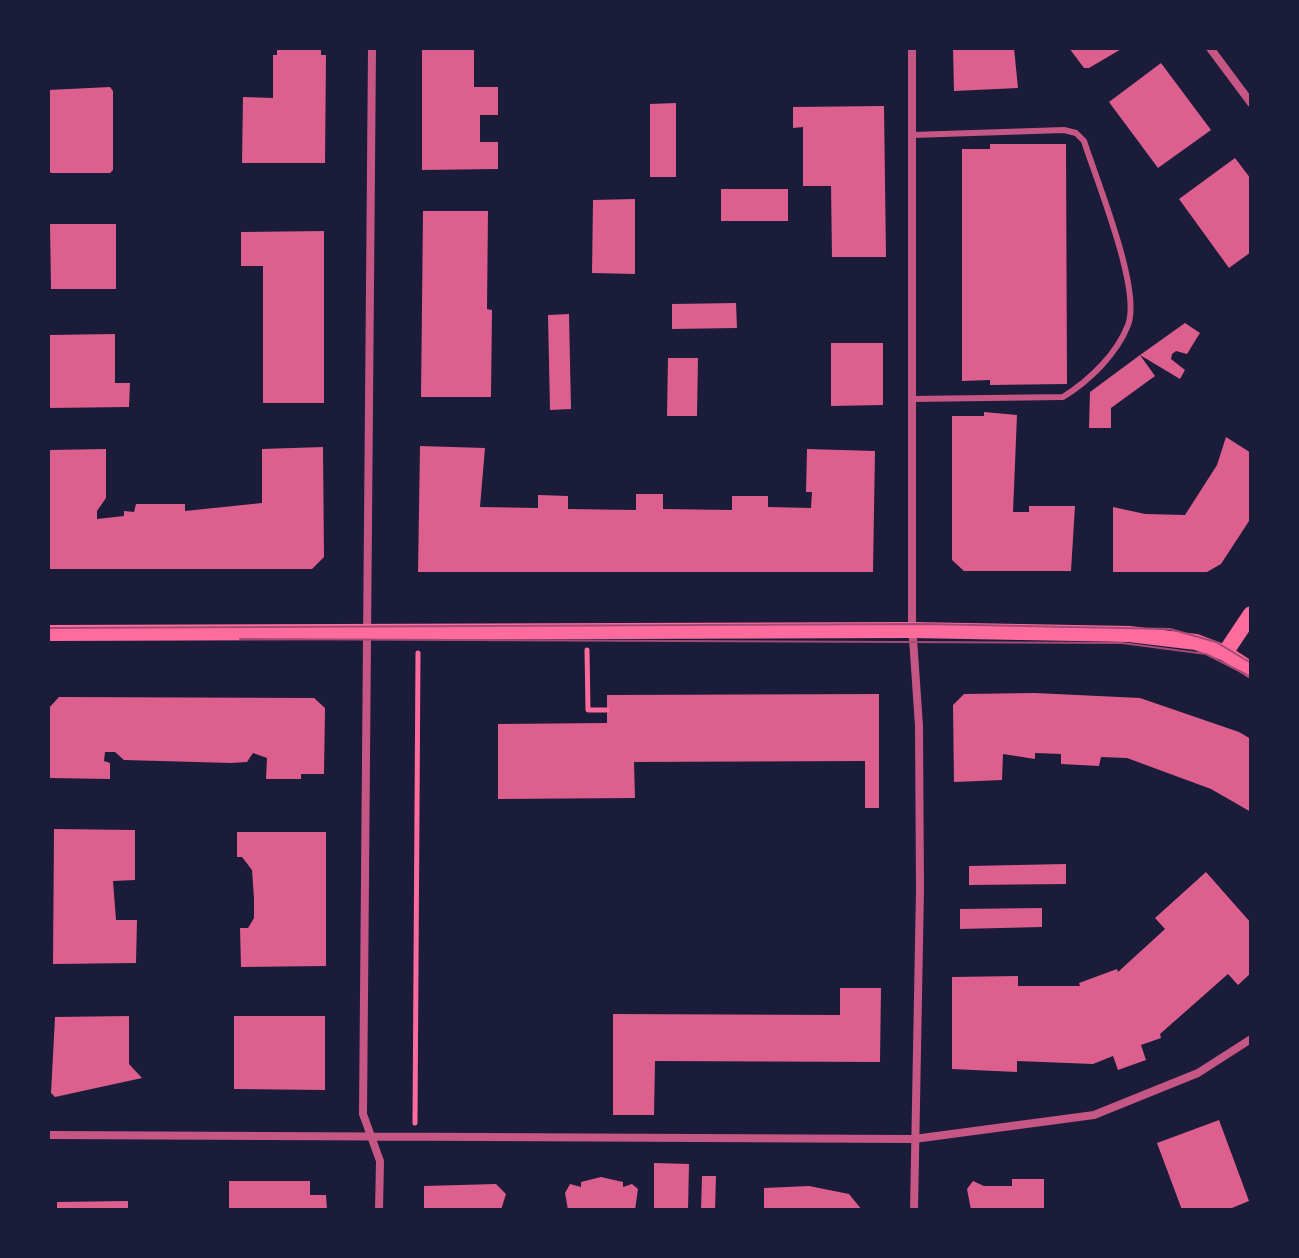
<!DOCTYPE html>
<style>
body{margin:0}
#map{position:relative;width:1299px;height:1258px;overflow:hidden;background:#1b1b3a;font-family:"Exo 2",sans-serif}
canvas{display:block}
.frame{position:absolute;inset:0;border:50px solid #1b1b3a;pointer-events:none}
</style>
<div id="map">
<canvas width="1299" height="1258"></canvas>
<div class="frame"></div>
</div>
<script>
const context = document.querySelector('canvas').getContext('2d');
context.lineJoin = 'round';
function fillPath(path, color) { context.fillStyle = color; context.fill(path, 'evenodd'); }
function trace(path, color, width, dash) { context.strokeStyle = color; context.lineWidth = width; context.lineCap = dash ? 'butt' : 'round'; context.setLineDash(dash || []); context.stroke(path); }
const building = new Path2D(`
 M 277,48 L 321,48 L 321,55 L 326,55 L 325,163 L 242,163 L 243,97 L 273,98 L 273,55 L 277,55 Z
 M 422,48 L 474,48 L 474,87 L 498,87 L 498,115 L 480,115 L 480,142 L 498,142 L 498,169 L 422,170 Z
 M 953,48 L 1014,48 L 1018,88 L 954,91 Z
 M 1069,48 L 1123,48 L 1089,68 L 1084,68 Z
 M 1161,63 L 1211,130 L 1158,168 L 1109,102 Z
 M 110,87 L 113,91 L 113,170 L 110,173 L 51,173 L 48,170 L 48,90 Z
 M 676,103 L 676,177 L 650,177 L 650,104 Z
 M 884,106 L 886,257 L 832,257 L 831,186 L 803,186 L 803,127 L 793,128 L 793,107 Z
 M 990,144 L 1066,144 L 1067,384 L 990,385 L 990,380 L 962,381 L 962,149 L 990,149 Z
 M 1235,158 L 1251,179 L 1251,252 L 1229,268 L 1179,199 Z
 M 721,189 L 788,189 L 788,221 L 721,221 Z
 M 635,199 L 635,274 L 592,273 L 593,200 Z
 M 423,211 L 488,211 L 487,309 L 492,310 L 491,397 L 421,397 Z
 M 50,224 L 116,224 L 116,289 L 51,289 Z
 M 324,231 L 324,403 L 263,403 L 263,266 L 241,266 L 241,232 Z
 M 736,303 L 737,328 L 672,329 L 672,304 Z
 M 569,314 L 571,409 L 550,410 L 548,315 Z
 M 1185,323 L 1200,333 L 1187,354 L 1176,351 L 1172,354 L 1171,359 L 1185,370 L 1180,379 L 1140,355 Z
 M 115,334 L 115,383 L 130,383 L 129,407 L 48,408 L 48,335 Z
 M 831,343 L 883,343 L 883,405 L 831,406 Z
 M 1140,355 L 1155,376 L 1111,408 L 1111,428 L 1089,428 L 1090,392 Z
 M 668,358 L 698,358 L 697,416 L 667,416 Z
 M 984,412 L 1017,415 L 1013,512 L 1029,512 L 1029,506 L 1075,506 L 1071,571 L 964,571 L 952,560 L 952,416 L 984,416 Z
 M 1226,437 L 1251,453 L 1251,518 L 1221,564 L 1207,572 L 1113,572 L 1113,507 L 1145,514 L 1185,515 L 1217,465 Z
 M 420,446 L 485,448 L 480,507 L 538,508 L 538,495 L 568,496 L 568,509 L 636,510 L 636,494 L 663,494 L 663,509 L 732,510 L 732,496 L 768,496 L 768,507 L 811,508 L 812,492 L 806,492 L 807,449 L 875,451 L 873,572 L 418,572 Z
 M 323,447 L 324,557 L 312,569 L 48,569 L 48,450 L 106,449 L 106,498 L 97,511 L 97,519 L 124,516 L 124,511 L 134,512 L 136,504 L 185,504 L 185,511 L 262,503 L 262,449 Z
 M 1035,693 L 1140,698 L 1239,732 L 1251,739 L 1251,812 L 1211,789 L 1127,758 L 1101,757 L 1099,766 L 1061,764 L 1061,754 L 1035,753 L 1035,759 L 1003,754 L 1002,780 L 954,782 L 953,705 L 964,694 Z
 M 879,694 L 879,808 L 865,808 L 865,761 L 634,762 L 635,798 L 498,799 L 498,724 L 607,723 L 607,695 Z
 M 59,697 L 314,698 L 325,708 L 324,774 L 301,774 L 301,779 L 266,779 L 267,758 L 253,753 L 247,762 L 231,763 L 124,760 L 115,752 L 105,752 L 104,761 L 110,763 L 110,779 L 49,778 L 48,709 Z
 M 54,829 L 135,830 L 135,880 L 113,881 L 116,920 L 137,920 L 136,963 L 53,964 Z
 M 237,832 L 326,832 L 326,966 L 241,967 L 240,928 L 248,928 L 254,918 L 254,899 L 252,870 L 242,857 L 237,857 Z
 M 1066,864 L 1066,884 L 969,885 L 969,866 Z
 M 1206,872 L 1251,923 L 1251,973 L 1238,985 L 1228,974 L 1160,1034 L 1161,1038 L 1141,1045 L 1146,1060 L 1118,1070 L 1113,1056 L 1093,1064 L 1017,1061 L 1017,1072 L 952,1069 L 952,977 L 1018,976 L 1018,986 L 1080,986 L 1079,983 L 1117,969 L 1118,972 L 1165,929 L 1155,918 Z
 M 1042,908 L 1042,927 L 960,929 L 960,909 Z
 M 840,988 L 881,988 L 880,1062 L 655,1061 L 654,1115 L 613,1115 L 613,1014 L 840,1015 Z
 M 129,1016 L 129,1064 L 142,1078 L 55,1097 L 51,1093 L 55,1017 Z
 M 234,1016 L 325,1016 L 325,1090 L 234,1089 Z
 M 1219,1120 L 1249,1201 L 1227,1210 L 1182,1210 L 1157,1143 Z
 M 654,1163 L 689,1164 L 688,1210 L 654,1210 Z
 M 702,1176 L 716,1176 L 715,1210 L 701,1210 Z
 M 601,1177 L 623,1182 L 623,1187 L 632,1184 L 638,1189 L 635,1210 L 568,1210 L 565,1193 L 570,1184 L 581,1187 L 581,1182 Z
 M 1012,1179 L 1044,1179 L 1044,1210 L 971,1210 L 967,1189 L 973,1181 L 984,1186 L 1012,1186 Z
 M 229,1181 L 310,1181 L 310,1195 L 326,1195 L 327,1210 L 229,1210 Z
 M 496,1184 L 506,1194 L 501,1210 L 424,1210 L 424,1186 Z
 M 809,1186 L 849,1194 L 862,1210 L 764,1210 L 764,1188 Z
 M 128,1201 L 128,1210 L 57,1210 L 57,1202 Z`);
const path = new Path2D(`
 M 587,650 L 588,710 L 607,710
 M 415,1123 L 418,653`);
const service = new Path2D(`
 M 912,135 L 1064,130 L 1076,133 L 1084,141 C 1096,179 1142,290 1128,325 C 1117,354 1089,381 1063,397 L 912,399`);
const minor = new Path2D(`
 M 372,48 L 363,1114 L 380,1161 L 379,1210
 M 912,48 L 912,624 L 919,726 L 920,890 L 914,1210
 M 1210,48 L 1251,103
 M 48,1135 L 914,1139 L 1094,1115 L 1198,1073 L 1251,1039`);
const secondary = new Path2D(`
 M 48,633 L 912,630 L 1129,634 L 1196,642 L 1225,653 L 1251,670
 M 1225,653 L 1251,614`);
const tram = new Path2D(`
 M 48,628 L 924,624 L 1170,629 L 1216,642 L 1251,663
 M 240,639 L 1122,643 L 1206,654 L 1251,677`);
fillPath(building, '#dd5f8e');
trace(path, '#ff6b9d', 5);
trace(service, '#c65784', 6);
trace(minor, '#c65784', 8);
trace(secondary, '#ff6b9d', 16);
trace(tram, '#a44b75', 2);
</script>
